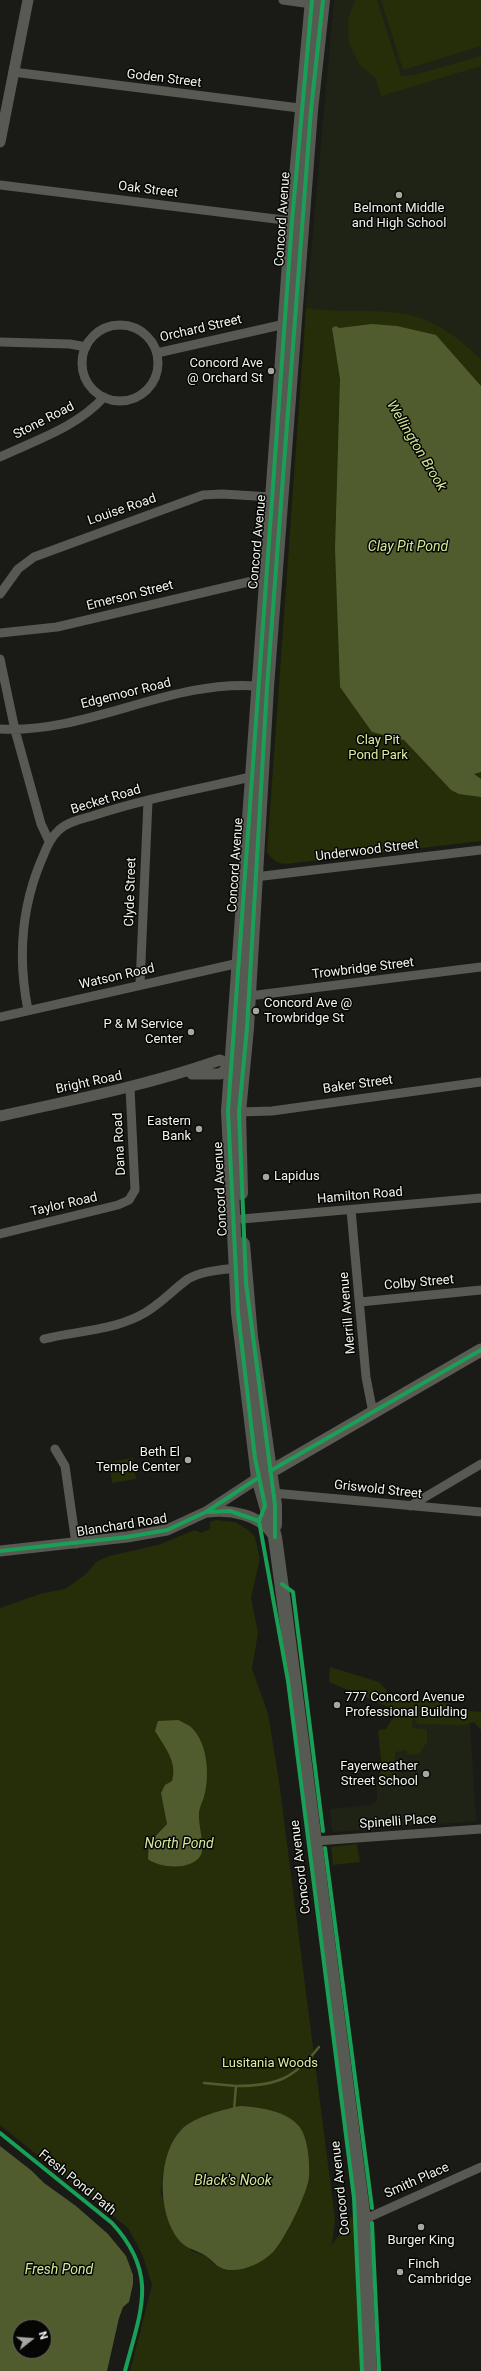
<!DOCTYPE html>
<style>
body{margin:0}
#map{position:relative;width:481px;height:2371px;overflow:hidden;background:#1a1b17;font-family:Roboto,sans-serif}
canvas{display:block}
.north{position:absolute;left:12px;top:2319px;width:40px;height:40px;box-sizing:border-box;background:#060704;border:1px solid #646561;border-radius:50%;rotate:73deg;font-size:11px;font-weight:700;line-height:16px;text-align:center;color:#f0f2ec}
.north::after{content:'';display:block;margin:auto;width:14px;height:18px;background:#a5a7a1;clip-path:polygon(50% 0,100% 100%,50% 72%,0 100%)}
</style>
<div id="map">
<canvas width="481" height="2371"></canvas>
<div class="north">N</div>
</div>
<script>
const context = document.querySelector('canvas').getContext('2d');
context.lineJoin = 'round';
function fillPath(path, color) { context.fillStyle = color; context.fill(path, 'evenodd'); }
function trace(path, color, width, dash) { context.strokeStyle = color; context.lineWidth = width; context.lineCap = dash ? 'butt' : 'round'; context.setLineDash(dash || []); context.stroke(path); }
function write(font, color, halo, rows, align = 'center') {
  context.font = font + ' Roboto,sans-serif'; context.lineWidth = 3; context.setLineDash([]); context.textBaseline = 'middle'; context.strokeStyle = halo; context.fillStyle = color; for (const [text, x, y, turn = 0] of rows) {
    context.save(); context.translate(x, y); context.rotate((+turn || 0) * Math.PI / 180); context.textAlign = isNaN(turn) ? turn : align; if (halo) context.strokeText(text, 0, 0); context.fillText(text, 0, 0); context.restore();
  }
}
const built = new Path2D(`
 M 334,0 L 481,0 L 481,359 L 467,346 L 306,308 Z
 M 423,1715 L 470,1723 L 476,1821 L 334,1832 L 332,1829 L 330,1809 L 370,1805 L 377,1800 L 377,1778 L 382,1770 L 378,1730 L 386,1729 L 391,1719 Z`);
const green = new Path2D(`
 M 355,0 L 377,0 L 401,76 L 418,74 L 481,56 L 481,66 L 381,96 L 376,79 L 360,65 L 349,44 L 348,20 Z
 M 381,0 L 481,0 L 481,46 L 403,70 Z
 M 306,308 C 337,313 369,309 400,313 C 433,318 458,337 481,359 L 481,841 L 286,864 C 277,864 273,860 267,852 Z
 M 133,1458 L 136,1479 L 112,1483 L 109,1462 Z
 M 216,1520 L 235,1522 L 247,1529 L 255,1537 L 260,1559 L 251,1597 L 258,1633 L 252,1669 L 268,1713 L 279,1781 L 335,2219 L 332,2245 L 351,2217 L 363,2217 L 370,2371 L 130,2371 L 152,2285 L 142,2254 L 128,2228 L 0,2125 L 0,1608 L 43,1593 L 65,1589 L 86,1574 L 96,1562 L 109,1556 L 158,1545 L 195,1530 L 201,1533 L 210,1529 L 210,1522 ZM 241,2106 C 262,2107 287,2112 301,2130 L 309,2177 L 287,2232 L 215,2265 L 206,2256 L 192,2251 L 170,2224 L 161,2193 L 163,2171 Z
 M 330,1667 L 379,1682 L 393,1697 L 450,1703 L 450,1709 L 481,1712 L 481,1730 L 474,1722 L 465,1725 L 418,1724 L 413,1717 L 412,1728 L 427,1729 L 427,1744 L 425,1745 L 419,1754 L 407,1755 L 406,1750 L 395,1752 L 396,1773 L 389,1775 L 390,1785 L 376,1785 L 377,1778 L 382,1770 L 378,1730 L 386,1729 L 398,1711 L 329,1682 Z
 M 357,1844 L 360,1862 L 333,1865 L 331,1847 Z`);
const water = new Path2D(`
 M 372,324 L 397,326 L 436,335 L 481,386 L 481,772 L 474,774 L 481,779 L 481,797 L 459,794 L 451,790 L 404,740 L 372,732 L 340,687 L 335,549 L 340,379 L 332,328 L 336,326 L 339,328 Z
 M 178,1720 C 182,1722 187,1724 191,1727 C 208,1743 210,1776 204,1797 C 202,1803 200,1806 199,1812 C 198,1824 204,1843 202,1852 C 197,1871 160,1869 148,1859 L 149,1843 L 167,1824 L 161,1793 L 165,1785 L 172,1781 C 178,1762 164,1746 155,1731 L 158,1721 Z
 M 241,2106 C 259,2107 290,2111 301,2129 C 308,2140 310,2164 309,2177 C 308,2192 284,2241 273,2252 C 262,2263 245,2271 229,2270 C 218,2269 214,2262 206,2256 C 197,2250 185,2249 178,2239 C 157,2212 157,2154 182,2129 C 194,2117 224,2109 241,2106 Z
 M 0,2146 L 32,2171 L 44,2183 L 76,2206 L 108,2234 L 126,2256 L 133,2275 L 133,2284 L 129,2302 L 123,2307 L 119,2318 L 107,2371 L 0,2371 ZM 20,2327 L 44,2327 L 44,2351 L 20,2351 Z`);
const stream = new Path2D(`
 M 204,2083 L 236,2086
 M 234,2110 L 236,2086 C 276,2086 294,2079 319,2047`);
const minor = new Path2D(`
 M 283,0 L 312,4
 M 13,72 L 307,109
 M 0,185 L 292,221
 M82 363a38 38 0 1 1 76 0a38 38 0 1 1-76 0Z
 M 0,342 L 70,344 L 86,347
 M 157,353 L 285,324
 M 0,457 C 36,440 77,427 104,397
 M 0,594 L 18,569 L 34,557 L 203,495 L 222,494 L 272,497
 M 0,633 L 57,627 L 265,578
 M 0,659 L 15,730 L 41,824 L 49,841
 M 0,729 C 88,734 170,679 258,686
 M 255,877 L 481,850
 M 140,984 L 148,801
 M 249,996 L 481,967
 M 28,1010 C 18,960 21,909 41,861 C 46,850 49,839 59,830 C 67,822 81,819 92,816 C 143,799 198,789 251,777
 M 0,1017 L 239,963
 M 239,1112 L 272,1111 L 481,1082
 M 351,1210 L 366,1377 L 373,1413
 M 242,1219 L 481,1198
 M 0,1234 L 118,1205 L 129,1200 L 135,1190 L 130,1088
 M 360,1302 L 481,1290
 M 44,1339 C 76,1331 109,1331 139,1316 C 158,1307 171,1291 188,1279 C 201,1271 220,1270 235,1268
 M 55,1449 L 65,1466 L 76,1544
 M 273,1493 L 481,1512
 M 410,1506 L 481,1464
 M 316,1841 L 481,1829
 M 363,2220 L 481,2167`);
const tertiary = new Path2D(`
 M 0,142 L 28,0
 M 192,1074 L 220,1074 L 232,1065
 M 0,1116 C 74,1100 148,1085 220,1060 L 232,1065
 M 208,1512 C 230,1509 261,1515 273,1535
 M 0,1551 L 127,1537 L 167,1530 L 206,1512 L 258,1478`);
const secondary = new Path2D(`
 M 263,1476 L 481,1350`);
const primary = new Path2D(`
 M 312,0 L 292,221 L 228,1111 L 238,1313 L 258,1478 L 275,1537 L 286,1618 L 363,2212 L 370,2371
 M 241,1193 L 239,1112 L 247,1028 L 267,687 L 311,110 L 323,0
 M 243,1244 L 251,1337 L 275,1505 L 275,1525`);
const cycleway = new Path2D(`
 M 312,0 L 292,221 L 228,1111 L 238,1313 L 255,1458 L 265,1506 L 259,1521 L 288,1681 L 354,2198 L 362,2371
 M 270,1471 L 481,1350
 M 208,1512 L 230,1511 L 259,1521
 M 275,1537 L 275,1505 L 246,1283 L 239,1112 L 247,1028 L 267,687 L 311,110 L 323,0
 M 0,1551 L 127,1537 L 167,1530 L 206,1512 L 258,1478
 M 282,1584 L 293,1592 L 323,1831
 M 325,1848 L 372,2208
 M 0,2133 L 112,2223 C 159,2274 141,2310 125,2371
 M 372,2223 L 379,2371`);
const markers = [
 [399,195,4,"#a5a7a1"],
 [271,371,4,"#a5a7a1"],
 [256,1011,4,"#a5a7a1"],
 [191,1032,4,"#a5a7a1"],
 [199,1129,4,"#a5a7a1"],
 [266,1177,4,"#a5a7a1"],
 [188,1460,4,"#a5a7a1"],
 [337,1705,4,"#a5a7a1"],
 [426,1774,4,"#a5a7a1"],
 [421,2227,4,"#a5a7a1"],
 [400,2272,4,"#a5a7a1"]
];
const streetNames = [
 ["Goden Street",164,79,7],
 ["Oak Street",148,190,7],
 ["Concord Avenue",283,219,-86],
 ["Orchard Street",201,329,-13],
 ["Stone Road",44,421,-27],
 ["Louise Road",122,510,-19],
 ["Concord Avenue",258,542,-85],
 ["Emerson Street",130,596,-14],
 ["Edgemoor Road",126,694,-14],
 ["Becket Road",106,800,-17],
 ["Underwood Street",367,851,-7],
 ["Concord Avenue",236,865,-86],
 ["Clyde Street",131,892,-88],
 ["Trowbridge Street",363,969,-7],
 ["Watson Road",117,977,-13],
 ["Bright Road",89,1083,-12],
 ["Baker Street",358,1085,-8],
 ["Dana Road",120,1144,-93],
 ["Concord Avenue",221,1189,-93],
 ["Hamilton Road",360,1196,-5],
 ["Taylor Road",64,1205,-13],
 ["Colby Street",419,1283,-5],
 ["Merrill Avenue",348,1313,-95],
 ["Griswold Street",378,1490,6],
 ["Blanchard Road",122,1526,-9],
 ["Spinelli Place",398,1822,-4],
 ["Concord Avenue",301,1867,-97],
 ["Smith Place",417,2181,-24],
 ["Fresh Pond Path",77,2183,39],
 ["Concord Avenue",341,2188,-96]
];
const poiNames = [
 ["Belmont Middle",399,209,"center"],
 ["and High School",399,224,"center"],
 ["Concord Ave",263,364],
 ["@ Orchard St",263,379],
 ["Concord Ave @",264,1004,"left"],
 ["Trowbridge St",264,1019,"left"],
 ["P & M Service",183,1025],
 ["Center",183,1040],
 ["Eastern",191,1122],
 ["Bank",191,1137],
 ["Lapidus",274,1177,"left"],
 ["Beth El",180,1453],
 ["Temple Center",180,1468],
 ["777 Concord Avenue",345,1698,"left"],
 ["Professional Building",345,1713,"left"],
 ["Fayerweather",418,1767],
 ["Street School",418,1782],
 ["Burger King",421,2241,"center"],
 ["Finch",408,2265,"left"],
 ["Cambridge",408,2280,"left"]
];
const parkNames = [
 ["Clay Pit",378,741],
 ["Pond Park",378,756],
 ["Lusitania Woods",270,2064]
];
const waterNames = [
 ["Wellington Brook",416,446,59],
 ["Clay Pit Pond",408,547],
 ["North Pond",179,1844],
 ["Black's Nook",233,2181],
 ["Fresh Pond",59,2270]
];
fillPath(built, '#1f2316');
fillPath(green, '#252d09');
fillPath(water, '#515c2e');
trace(stream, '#515c2e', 2.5);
trace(minor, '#575952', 9);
trace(tertiary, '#575952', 11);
trace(secondary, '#5a5c53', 13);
trace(primary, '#575a52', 14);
trace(cycleway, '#1a9f57', 4);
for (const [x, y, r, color] of markers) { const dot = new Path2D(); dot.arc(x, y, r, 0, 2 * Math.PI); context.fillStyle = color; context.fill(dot); trace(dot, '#060704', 1.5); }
write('13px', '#f0f2ec', '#060704', streetNames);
write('13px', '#f0f2ec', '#060704', poiNames, 'right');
write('13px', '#d9ee9f', '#060704', parkNames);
write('italic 14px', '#d4e99a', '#060704', waterNames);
</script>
